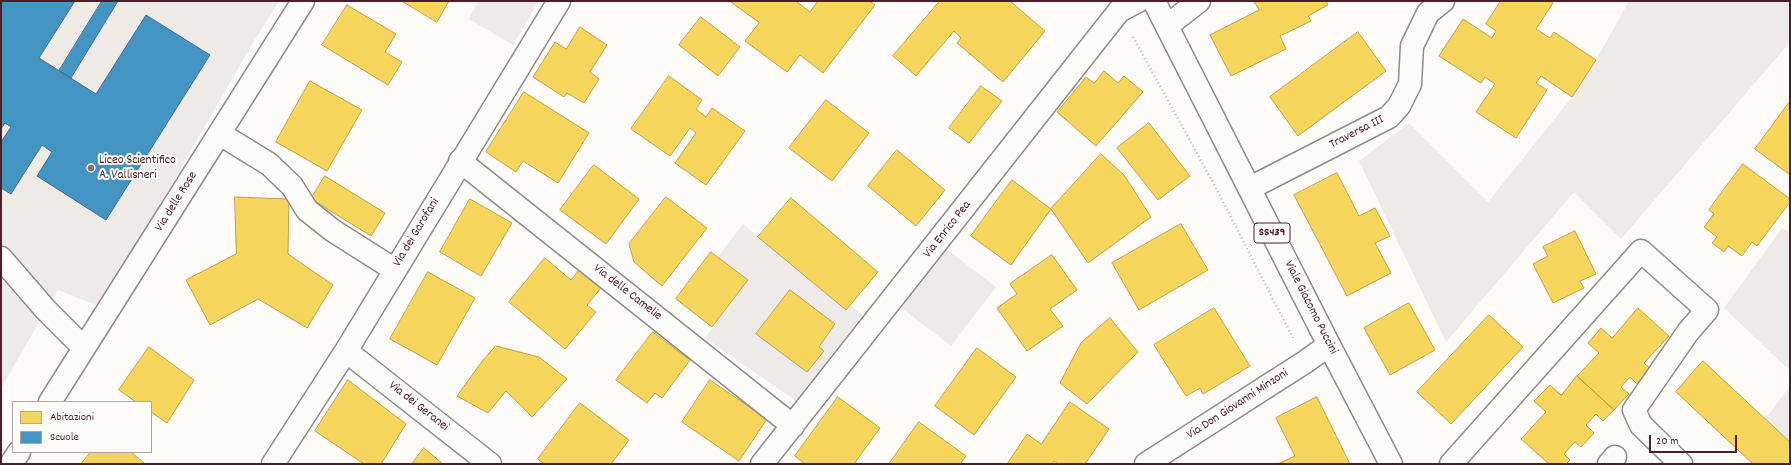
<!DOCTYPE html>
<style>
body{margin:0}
#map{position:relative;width:1791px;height:465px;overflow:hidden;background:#fcfbf8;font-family:Dekko,sans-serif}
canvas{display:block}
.frame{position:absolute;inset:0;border:2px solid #4a1f2b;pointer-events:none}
.legend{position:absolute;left:12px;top:401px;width:140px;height:52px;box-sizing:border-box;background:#fdfcf7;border:1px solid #b5a4a5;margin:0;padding:5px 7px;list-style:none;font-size:12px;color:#4a1f2b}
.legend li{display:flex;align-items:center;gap:8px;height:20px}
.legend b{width:20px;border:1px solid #b5a4a5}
.scale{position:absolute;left:1649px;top:435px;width:88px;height:18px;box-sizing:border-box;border:2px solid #4a1f2b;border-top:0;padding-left:5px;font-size:12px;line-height:14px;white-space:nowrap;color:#4a1f2b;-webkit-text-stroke:3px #fdfcf7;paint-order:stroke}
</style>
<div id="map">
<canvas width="1791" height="465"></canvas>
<div class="frame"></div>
<ul class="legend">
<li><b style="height:11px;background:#f6d55c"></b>Abitazioni</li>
<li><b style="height:11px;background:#4393c3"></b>Scuole</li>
</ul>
<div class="scale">20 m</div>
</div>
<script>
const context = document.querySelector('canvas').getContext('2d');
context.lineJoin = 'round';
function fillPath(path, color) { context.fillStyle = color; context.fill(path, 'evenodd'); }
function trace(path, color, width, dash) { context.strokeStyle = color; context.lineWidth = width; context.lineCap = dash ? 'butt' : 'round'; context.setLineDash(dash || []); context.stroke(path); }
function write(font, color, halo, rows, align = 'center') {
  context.font = font + ' Dekko,sans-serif'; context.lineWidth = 4; context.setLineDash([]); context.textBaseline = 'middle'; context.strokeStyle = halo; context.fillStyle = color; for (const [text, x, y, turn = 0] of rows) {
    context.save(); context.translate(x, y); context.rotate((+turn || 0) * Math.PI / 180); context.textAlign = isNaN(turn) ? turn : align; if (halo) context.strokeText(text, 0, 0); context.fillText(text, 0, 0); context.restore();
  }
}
const built = new Path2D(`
 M 1,1 L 279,1 L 251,46 L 101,307 L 58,290 L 1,388 Z`);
const green = new Path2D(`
 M 478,1 L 539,1 L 513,45 L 469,19 Z
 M 1629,1 L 1790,1 L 1790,42 L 1621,239 L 1574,192 L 1446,342 L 1359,161 L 1409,123 L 1488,202 L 1572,97 L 1596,60 Z
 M 743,224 L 846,310 L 850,305 L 862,315 L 796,401 L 705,338 L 748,280 L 718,257 Z
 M 1782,228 L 1790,233 L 1790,371 L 1724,308 Z
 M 944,247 L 996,287 L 951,346 L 899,306 Z
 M 1790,386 L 1790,442 L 1765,419 Z`);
const homes = new Path2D(`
 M 402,1 L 449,1 L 437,22 Z
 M 730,1 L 796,1 L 810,12 L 818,1 L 870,1 L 875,5 L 823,73 L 800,55 L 787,72 L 745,41 L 759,23 Z
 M 940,1 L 1010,1 L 1045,31 L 1003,82 L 957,43 L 961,38 L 954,31 L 916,76 L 893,56 Z
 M 1254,1 L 1326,1 L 1328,5 L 1308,16 L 1311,21 L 1280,36 L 1286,49 L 1231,76 L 1210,35 L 1259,10 Z
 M 1501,1 L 1550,1 L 1553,3 L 1536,29 L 1550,38 L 1554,32 L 1596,60 L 1572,97 L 1541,76 L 1536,83 L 1547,90 L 1516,138 L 1476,112 L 1495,84 L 1485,77 L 1481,83 L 1439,56 L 1463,19 L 1492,38 L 1496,31 L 1486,24 Z
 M 347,5 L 396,34 L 385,52 L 402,62 L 388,85 L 322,45 Z
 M 701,17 L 740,47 L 718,76 L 679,45 Z
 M 580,27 L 607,45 L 590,72 L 599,79 L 584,103 L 567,93 L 564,97 L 533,77 L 555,42 L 566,49 Z
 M 1358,32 L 1386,71 L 1298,136 L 1270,97 Z
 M 1104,71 L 1118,83 L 1124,76 L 1143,92 L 1096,146 L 1057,112 L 1086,77 L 1094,83 Z
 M 669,76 L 702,100 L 696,109 L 706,117 L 712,108 L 745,131 L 706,185 L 675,163 L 696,133 L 690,128 L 670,156 L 631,129 Z
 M 310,81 L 362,110 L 327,171 L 276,142 Z
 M 981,86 L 1002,101 L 969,143 L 949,128 Z
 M 524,92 L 589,133 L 558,183 L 523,161 L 516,172 L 486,152 Z
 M 826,100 L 869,133 L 832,181 L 789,148 Z
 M 1789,103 L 1790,104 L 1790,175 L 1755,149 Z
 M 1149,123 L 1190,176 L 1158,200 L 1117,148 Z
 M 897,150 L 945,190 L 916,226 L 868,186 Z
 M 1101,154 L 1124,175 L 1151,217 L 1088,263 L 1051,209 Z
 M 1743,164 L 1790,199 L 1790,202 L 1757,246 L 1752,242 L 1742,256 L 1728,246 L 1724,252 L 1712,243 L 1717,237 L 1704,227 L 1714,214 L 1709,210 Z
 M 594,165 L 639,199 L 606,244 L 560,210 Z
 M 1337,173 L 1359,216 L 1375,208 L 1390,236 L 1375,243 L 1391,273 L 1347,296 L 1294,195 Z
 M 325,176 L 385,213 L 371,236 L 311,199 Z
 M 1012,180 L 1051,209 L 1011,265 L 971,236 Z
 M 235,197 L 289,199 L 288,254 L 333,285 L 307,328 L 258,299 L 210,325 L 186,280 L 236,254 Z
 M 666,197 L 707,228 L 662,286 L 634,262 L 629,244 Z
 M 791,198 L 878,272 L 846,310 L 758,237 Z
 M 470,199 L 512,223 L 481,276 L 440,252 Z
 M 1181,224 L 1208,270 L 1139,310 L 1112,263 Z
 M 1575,231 L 1596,274 L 1580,281 L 1584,288 L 1553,303 L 1533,264 L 1548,256 L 1543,247 Z
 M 711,252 L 748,280 L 712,327 L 676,299 Z
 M 1052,255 L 1077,290 L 1050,309 L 1063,326 L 1027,351 L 997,308 L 1017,294 L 1010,284 Z
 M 545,258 L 571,280 L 579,270 L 601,288 L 587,305 L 596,312 L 565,349 L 509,302 Z
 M 428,272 L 475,298 L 437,365 L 390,339 Z
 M 790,290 L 835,324 L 819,347 L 824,351 L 807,372 L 756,334 Z
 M 1409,303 L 1435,350 L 1390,375 L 1364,328 Z
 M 1214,308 L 1250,366 L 1203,394 L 1200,388 L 1186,396 L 1154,345 Z
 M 1638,308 L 1669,336 L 1644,363 L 1651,369 L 1637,384 L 1630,377 L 1621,387 L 1629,394 L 1614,410 L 1577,376 L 1599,353 L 1588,343 L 1601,328 L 1612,338 Z
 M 1489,315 L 1523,347 L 1451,424 L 1417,392 Z
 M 1110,318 L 1138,352 L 1087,404 L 1060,383 L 1081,343 Z
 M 653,332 L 690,360 L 662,398 L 655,393 L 647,403 L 616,380 Z
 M 496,346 L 539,357 L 567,379 L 532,417 L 506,391 L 488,413 L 457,396 L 483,360 Z
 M 149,347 L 194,380 L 167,423 L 151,412 L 151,402 L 136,402 L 119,390 Z
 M 977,348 L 1016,377 L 974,435 L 935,406 Z
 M 1703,361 L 1790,442 L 1790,464 L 1753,464 L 1676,392 Z
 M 1577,376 L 1614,410 L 1603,421 L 1596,414 L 1586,425 L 1594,433 L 1581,447 L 1575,442 L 1564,454 L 1570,460 L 1566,464 L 1549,464 L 1521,439 L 1546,412 L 1534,401 L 1550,385 L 1561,395 Z
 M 348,380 L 406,424 L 381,464 L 364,464 L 315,431 Z
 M 710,380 L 767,419 L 739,461 L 682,422 Z
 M 838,397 L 880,428 L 854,464 L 805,464 L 795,456 Z
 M 1317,397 L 1350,464 L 1278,464 L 1295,456 L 1276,418 Z
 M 1070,402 L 1109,429 L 1085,464 L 1058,464 L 1054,461 L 1052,464 L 1007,464 L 1027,434 L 1041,444 Z
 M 580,403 L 629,440 L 611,464 L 544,464 L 538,459 Z
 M 919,422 L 966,456 L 960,464 L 889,464 Z
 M 424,448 L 443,464 L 412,464 Z
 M 91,452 L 131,452 L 145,464 L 81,464 Z`);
const schools = new Path2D(`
 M 1,1 L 75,1 L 39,58 L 96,94 L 146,15 L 210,55 L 106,220 L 37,176 L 52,152 L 42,145 L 11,194 L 1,188 L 1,142 L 11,127 L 5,123 L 1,129 Z
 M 102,1 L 118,1 L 71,78 L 59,71 Z`);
const path = new Path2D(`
 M 1133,37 L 1216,188 L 1293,338`);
const minor = new Path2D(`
 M 1167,26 L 1199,1
 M 220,134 L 269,164 L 292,186 L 307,210 L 332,230 L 395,270
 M 460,161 L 793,426
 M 1250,188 L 1389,117 L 1399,106 L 1410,84 L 1412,46 L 1428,13 L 1443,1
 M 1,258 L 46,310 L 84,348
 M 346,351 L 490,464
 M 50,402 L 303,1
 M 11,464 L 19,452
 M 273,464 L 346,351 L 559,1
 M 762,464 L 1119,11 L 1138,1
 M 1146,464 L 1305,362 L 1329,345
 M 1451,464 L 1641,251 L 1707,310 L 1688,332 L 1634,410 L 1641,425 L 1681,464
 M 1609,464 L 1615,457`);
const major = new Path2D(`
 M 1154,1 L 1329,345 L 1391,464`);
const markers = [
 [91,168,4,"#886c73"]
];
const shields = [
 [1272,233,36]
];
const shieldNames = [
 ["SS439",1272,233]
];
const streetNames = [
 ["Traversa III",1357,133,-27],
 ["Via delle Rose",177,202,-58],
 ["Via Enrico Pea",948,230,-52],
 ["Via dei Garofani",417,233,-59],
 ["Via delle Camelie",627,293,38],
 ["Viale Giacomo Puccini",1310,308,63],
 ["Via Don Giovanni Minzoni",1238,405,-33],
 ["Via dei Geranei",418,407,38]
];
const poiNames = [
 ["Liceo Scientifico",99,161],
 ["A. Vallisneri",99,176]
];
fillPath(built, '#eeebe7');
fillPath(green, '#eeeae8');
fillPath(homes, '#f6d55c');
trace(homes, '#c29e4d', 1);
fillPath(schools, '#4393c3');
trace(schools, '#457095', 1);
trace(minor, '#928a8b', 25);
trace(major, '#928a8b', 25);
trace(path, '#bbb6b6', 2.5, [1, 3]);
trace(minor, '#fbfbf9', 22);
trace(major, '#fbfbf9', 22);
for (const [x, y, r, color] of markers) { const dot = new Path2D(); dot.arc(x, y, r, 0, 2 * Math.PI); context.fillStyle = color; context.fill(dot); trace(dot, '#fdfcf7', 1.5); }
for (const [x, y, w] of shields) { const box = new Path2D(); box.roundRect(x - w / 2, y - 10, w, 20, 3); context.fillStyle = '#fdfcf7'; context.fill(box); trace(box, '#4a1f2b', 1); }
write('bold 12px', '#4a1f2b', null, shieldNames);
write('13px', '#4a1f2b', '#fdfcf7', streetNames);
write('13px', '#4a1f2b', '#fdfcf7', poiNames, 'left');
</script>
